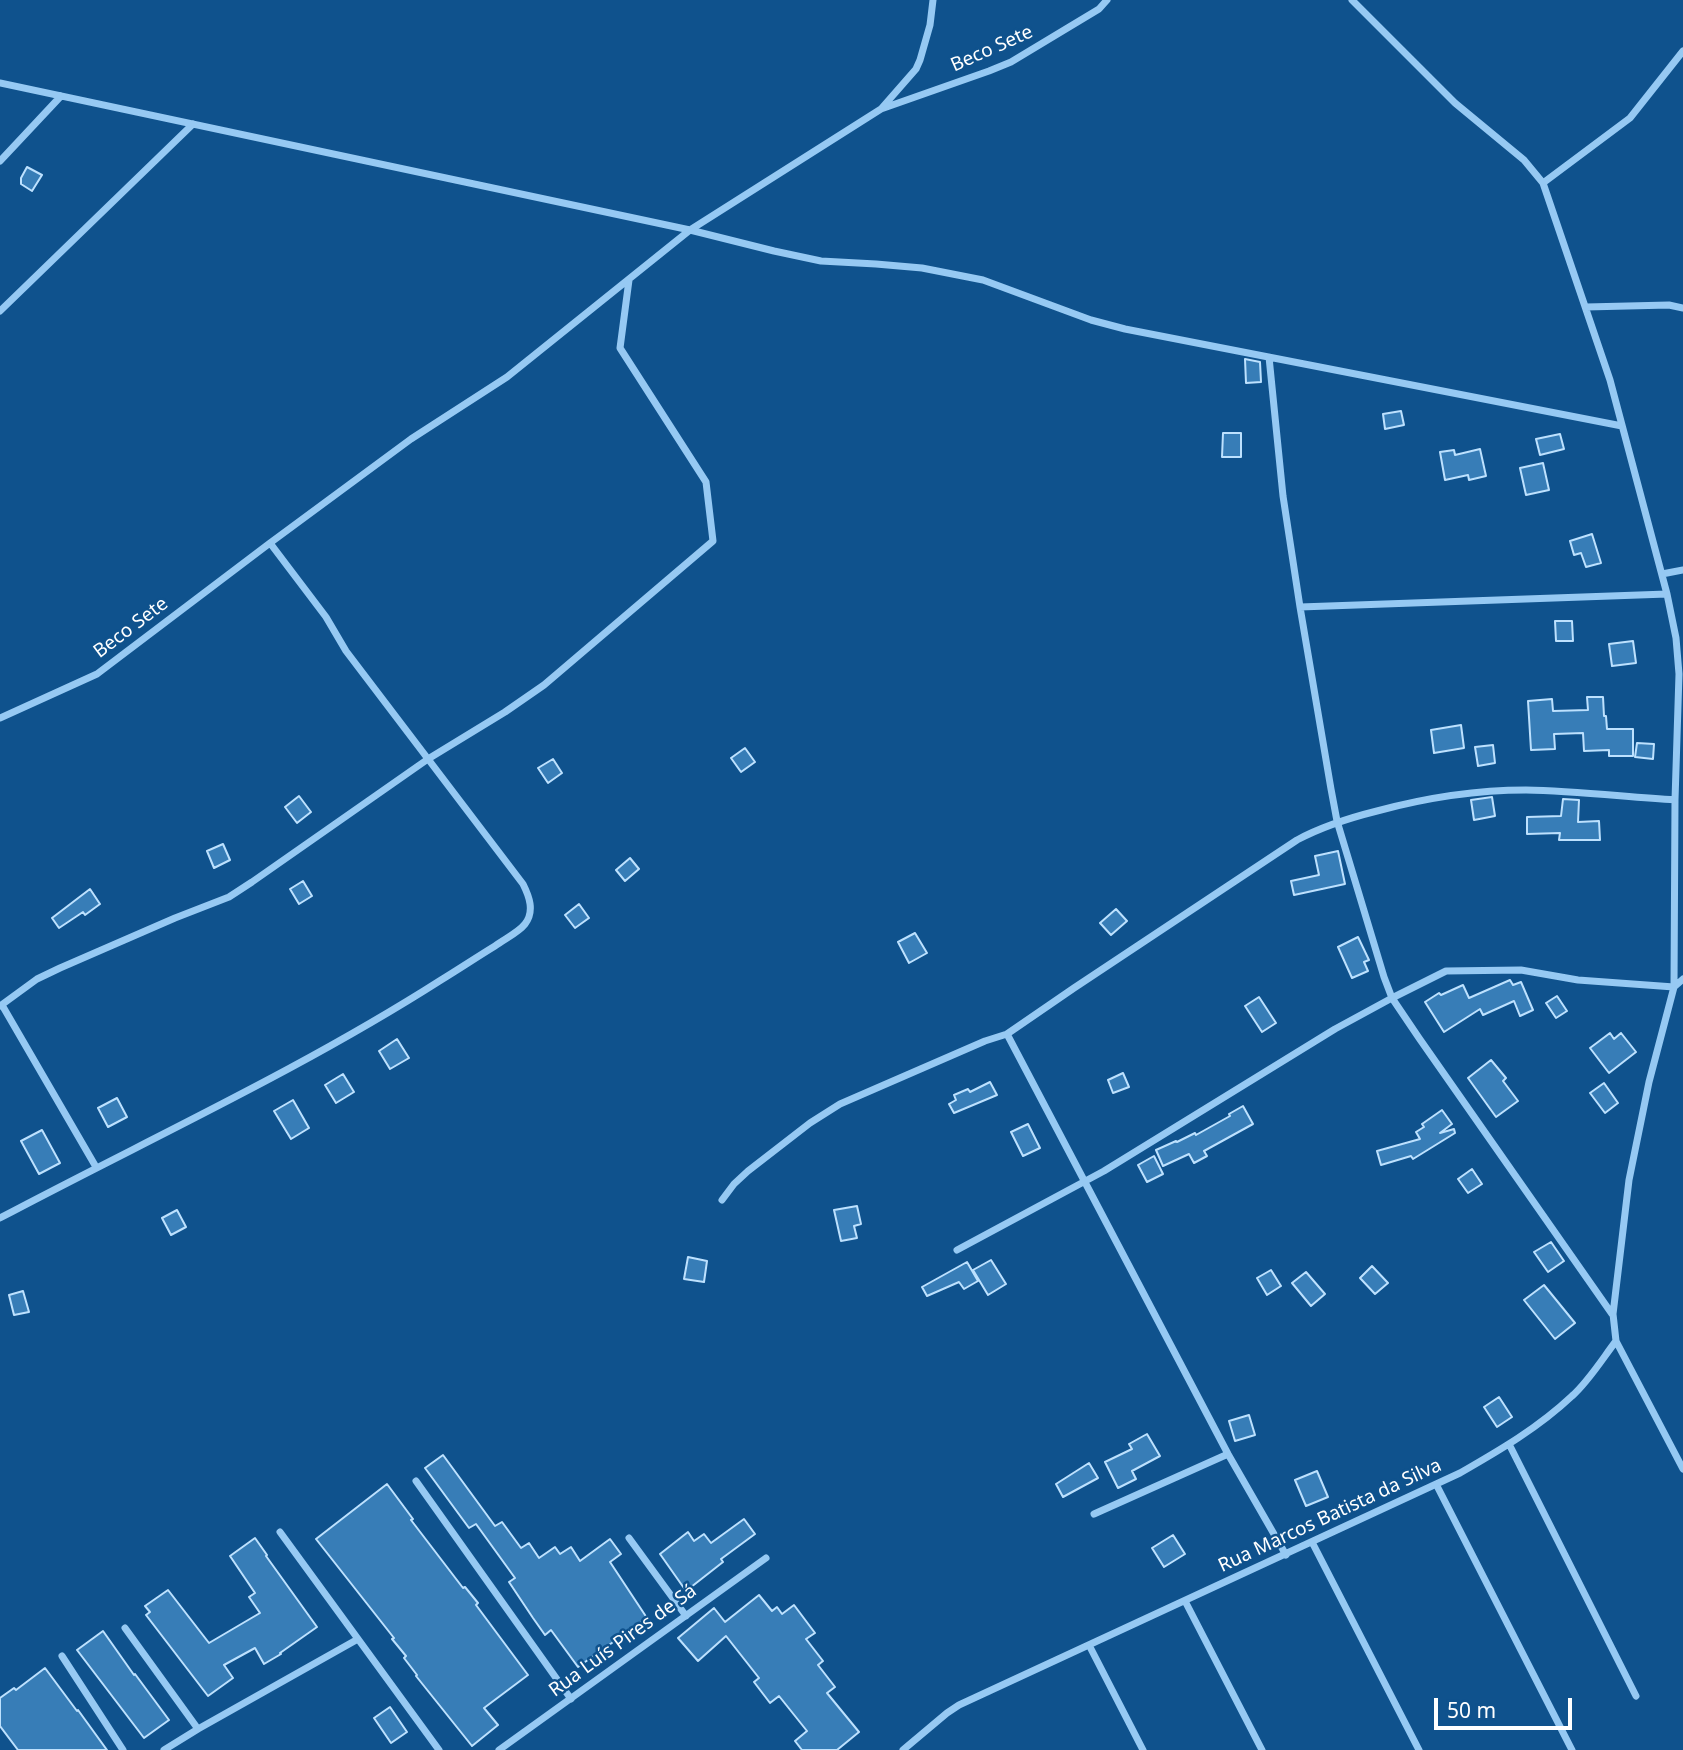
<!DOCTYPE html>
<meta charset="utf-8">
<style>
body{margin:0}
#map{position:relative;width:1683px;height:1750px;overflow:hidden;background:#0f528d;font-family:"Noto Sans",sans-serif}
canvas{display:block}
.scale{position:absolute;left:1434px;top:1698px;width:138px;height:32px;box-sizing:border-box;border:4px solid #fff;border-top:0;padding-left:9px;font-size:21px;line-height:24px;white-space:nowrap;color:#fff;-webkit-text-stroke:5px #0f528d;paint-order:stroke}
</style>
<div id="map">
<canvas width="1683" height="1750"></canvas>
<div class="scale">50 m</div>
</div>
<script>
const context = document.querySelector('canvas').getContext('2d');
context.lineJoin = 'round';
function fillPath(path, color) { context.fillStyle = color; context.fill(path, 'evenodd'); }
function trace(path, color, width, dash) { context.strokeStyle = color; context.lineWidth = width; context.lineCap = dash ? 'butt' : 'round'; context.setLineDash(dash || []); context.stroke(path); }
function write(font, color, halo, rows, align = 'center') {
  context.font = font + ' "Noto Sans",sans-serif'; context.lineWidth = 5; context.setLineDash([]); context.textBaseline = 'middle'; context.strokeStyle = halo; context.fillStyle = color; for (const [text, x, y, turn = 0] of rows) {
    context.save(); context.translate(x, y); context.rotate((+turn || 0) * Math.PI / 180); context.textAlign = isNaN(turn) ? turn : align; if (halo) context.strokeText(text, 0, 0); context.fillText(text, 0, 0); context.restore();
  }
}
const building = new Path2D(`
 M 27,167 L 42,175 L 32,191 L 21,184 L 21,178 Z
 M 1245,359 L 1260,362 L 1261,382 L 1246,383 Z
 M 1401,411 L 1404,425 L 1385,429 L 1383,414 Z
 M 1223,433 L 1241,433 L 1241,457 L 1222,457 Z
 M 1560,434 L 1564,449 L 1540,455 L 1536,439 Z
 M 1480,449 L 1486,476 L 1469,480 L 1468,475 L 1445,480 L 1440,452 L 1454,450 L 1455,455 Z
 M 1543,463 L 1549,490 L 1526,495 L 1520,468 Z
 M 1592,534 L 1601,563 L 1586,567 L 1581,553 L 1574,555 L 1570,541 Z
 M 1555,621 L 1572,621 L 1573,641 L 1556,641 Z
 M 1633,641 L 1636,663 L 1612,666 L 1609,644 Z
 M 1587,697 L 1603,697 L 1604,716 L 1606,716 L 1607,729 L 1633,729 L 1633,756 L 1609,756 L 1609,750 L 1584,751 L 1583,733 L 1554,734 L 1555,749 L 1531,750 L 1528,701 L 1552,699 L 1553,711 L 1588,710 Z
 M 1461,725 L 1464,748 L 1434,753 L 1431,730 Z
 M 1637,743 L 1654,744 L 1653,759 L 1635,757 Z
 M 1493,745 L 1495,763 L 1478,766 L 1475,747 Z
 M 745,748 L 755,762 L 741,772 L 731,758 Z
 M 553,759 L 562,773 L 548,783 L 538,768 Z
 M 299,796 L 311,812 L 297,823 L 285,807 Z
 M 1492,797 L 1495,816 L 1474,820 L 1471,800 Z
 M 1563,799 L 1579,800 L 1578,822 L 1599,821 L 1600,840 L 1559,840 L 1560,833 L 1527,834 L 1527,817 L 1561,816 Z
 M 223,844 L 230,860 L 214,868 L 207,851 Z
 M 1338,851 L 1345,884 L 1294,895 L 1291,881 L 1319,875 L 1315,856 Z
 M 630,858 L 639,869 L 625,881 L 616,870 Z
 M 303,881 L 312,896 L 299,904 L 290,889 Z
 M 90,889 L 100,904 L 85,915 L 83,912 L 59,928 L 52,918 Z
 M 579,904 L 589,918 L 575,928 L 565,915 Z
 M 1116,909 L 1127,921 L 1111,935 L 1100,923 Z
 M 915,933 L 927,953 L 909,963 L 898,942 Z
 M 1358,937 L 1369,960 L 1364,962 L 1368,971 L 1352,978 L 1338,947 Z
 M 1510,980 L 1513,985 L 1521,982 L 1533,1010 L 1520,1016 L 1514,1001 L 1483,1015 L 1480,1009 L 1444,1032 L 1425,1002 L 1439,993 L 1441,995 L 1463,985 L 1469,998 Z
 M 1557,996 L 1567,1011 L 1556,1018 L 1546,1003 Z
 M 1259,997 L 1276,1023 L 1262,1032 L 1245,1006 Z
 M 1610,1033 L 1614,1039 L 1621,1033 L 1636,1052 L 1609,1073 L 1590,1048 Z
 M 397,1039 L 409,1058 L 390,1069 L 379,1051 Z
 M 1491,1060 L 1506,1078 L 1503,1081 L 1518,1101 L 1496,1117 L 1468,1078 Z
 M 1123,1073 L 1129,1087 L 1113,1093 L 1108,1080 Z
 M 343,1074 L 354,1092 L 336,1103 L 325,1085 Z
 M 990,1082 L 997,1095 L 954,1113 L 949,1104 L 956,1100 L 954,1095 L 968,1089 L 970,1092 Z
 M 1604,1083 L 1618,1103 L 1605,1113 L 1590,1093 Z
 M 117,1098 L 127,1117 L 108,1127 L 98,1108 Z
 M 293,1100 L 309,1128 L 291,1139 L 274,1111 Z
 M 1243,1106 L 1253,1124 L 1204,1151 L 1207,1156 L 1194,1163 L 1189,1154 L 1163,1166 L 1156,1150 L 1176,1141 L 1177,1142 L 1195,1133 L 1196,1135 L 1230,1116 L 1229,1114 Z
 M 1442,1110 L 1452,1124 L 1440,1133 L 1454,1129 L 1455,1133 L 1413,1159 L 1411,1156 L 1381,1165 L 1377,1151 L 1420,1139 L 1416,1132 L 1424,1127 L 1422,1124 Z
 M 1028,1124 L 1040,1148 L 1023,1156 L 1011,1132 Z
 M 42,1130 L 60,1163 L 39,1174 L 21,1141 Z
 M 1154,1156 L 1163,1174 L 1147,1182 L 1138,1165 Z
 M 1472,1169 L 1482,1184 L 1468,1193 L 1458,1179 Z
 M 857,1206 L 861,1224 L 854,1226 L 857,1238 L 841,1241 L 834,1210 Z
 M 177,1210 L 186,1227 L 171,1235 L 162,1218 Z
 M 1551,1242 L 1564,1261 L 1548,1272 L 1534,1252 Z
 M 688,1257 L 707,1261 L 704,1282 L 684,1279 Z
 M 991,1260 L 1006,1284 L 988,1295 L 973,1270 Z
 M 967,1262 L 978,1281 L 964,1289 L 959,1282 L 927,1296 L 922,1287 Z
 M 1372,1266 L 1388,1283 L 1375,1294 L 1360,1278 Z
 M 1271,1270 L 1281,1286 L 1267,1295 L 1257,1278 Z
 M 1306,1272 L 1325,1294 L 1311,1306 L 1292,1283 Z
 M 1544,1285 L 1575,1323 L 1555,1339 L 1524,1300 Z
 M 23,1291 L 29,1312 L 14,1315 L 9,1295 Z
 M 1499,1397 L 1512,1417 L 1497,1427 L 1484,1407 Z
 M 1249,1415 L 1255,1435 L 1235,1441 L 1229,1421 Z
 M 1147,1434 L 1160,1456 L 1132,1471 L 1136,1479 L 1118,1488 L 1105,1462 L 1132,1449 L 1129,1444 Z
 M 443,1455 L 495,1526 L 502,1522 L 521,1548 L 529,1543 L 539,1558 L 555,1547 L 560,1554 L 571,1547 L 580,1561 L 610,1539 L 621,1554 L 610,1562 L 647,1618 L 578,1667 L 551,1630 L 545,1635 L 533,1618 L 509,1582 L 515,1578 L 476,1524 L 469,1528 L 425,1468 Z
 M 1089,1463 L 1098,1478 L 1063,1497 L 1056,1484 Z
 M 1317,1471 L 1328,1497 L 1306,1506 L 1295,1480 Z
 M 387,1484 L 413,1519 L 411,1520 L 463,1588 L 465,1587 L 478,1603 L 476,1605 L 528,1675 L 484,1708 L 498,1725 L 472,1746 L 416,1676 L 417,1675 L 404,1658 L 406,1656 L 392,1639 L 394,1638 L 316,1539 Z
 M 744,1519 L 755,1534 L 721,1559 L 723,1562 L 686,1591 L 660,1554 L 688,1532 L 694,1541 L 704,1534 L 711,1543 Z
 M 1173,1535 L 1185,1554 L 1164,1567 L 1152,1548 Z
 M 255,1538 L 267,1555 L 266,1556 L 317,1627 L 280,1653 L 281,1654 L 264,1664 L 255,1648 L 224,1665 L 233,1678 L 208,1696 L 146,1615 L 150,1612 L 145,1606 L 168,1590 L 209,1643 L 260,1613 L 249,1597 L 255,1593 L 230,1556 Z
 M 759,1595 L 772,1611 L 777,1607 L 782,1614 L 794,1605 L 815,1633 L 806,1639 L 823,1661 L 818,1665 L 835,1687 L 827,1693 L 859,1732 L 837,1750 L 802,1750 L 795,1741 L 807,1731 L 779,1696 L 770,1703 L 754,1682 L 759,1678 L 726,1636 L 698,1661 L 678,1638 L 714,1608 L 725,1622 Z
 M 103,1631 L 134,1675 L 135,1674 L 169,1720 L 144,1738 L 77,1650 Z
 M 45,1668 L 77,1711 L 78,1710 L 107,1750 L 18,1750 L 0,1726 L 0,1698 L 14,1688 L 16,1690 Z
 M 390,1707 L 407,1732 L 391,1743 L 374,1718 Z`);
const minor = new Path2D(`
 M 1352,0 L 1455,103 L 1524,160 L 1543,183 L 1610,380 L 1667,594 L 1676,638 L 1679,674 L 1675,800 L 1674,987 L 1649,1082 L 1629,1180 L 1613,1314 L 1616,1341 L 1683,1469
 M 0,83 L 690,230 L 774,251 L 821,261 L 876,264 L 922,268 L 983,280 L 1091,320 L 1125,329 L 1622,426
 M 881,109 L 989,71 L 1011,62 L 1099,9 L 1107,0
 M 0,161 L 61,96
 M 1543,183 L 1630,118 L 1683,51
 M 1586,307 L 1669,305 L 1683,308
 M 0,311 L 193,124
 M 1269,357 L 1283,496 L 1300,607 L 1331,789 L 1337,821 L 1384,977 L 1392,998 L 1419,1038 L 1612,1314
 M 1662,574 L 1683,570
 M 1300,607 L 1667,594
 M 0,718 L 97,674 L 270,543
 M 2,1005 L 96,1167
 M 0,1006 L 37,979 L 60,968 L 175,918 L 229,897 L 252,882 L 428,759 L 505,712 L 544,685 L 713,541 L 706,482 L 620,348 L 629,280
 M 1007,1034 L 1228,1454 L 1286,1555
 M 722,1200 L 734,1184 L 748,1171 L 810,1123 L 840,1104 L 985,1041 L 1007,1034 L 1074,988 L 1297,840 C 1323,826 1349,818 1377,811 C 1425,798 1476,790 1526,790 C 1575,791 1626,797 1675,800
 M 0,1218 C 147,1140 300,1070 441,980 C 459,969 477,957 495,946 C 504,939 518,933 525,924 C 535,911 529,896 523,884 L 346,651 L 326,617 L 270,543 L 411,439 L 507,377 L 690,230 L 881,109 L 916,69 L 920,60 L 930,25 L 933,0
 M 957,1250 L 1104,1171 L 1335,1029 L 1392,998 L 1446,971 L 1521,970 L 1578,980 L 1674,987 L 1683,979
 M 1509,1444 L 1636,1696
 M 416,1481 L 571,1699
 M 1436,1484 L 1572,1750
 M 1094,1514 L 1228,1454
 M 280,1532 L 439,1750
 M 629,1538 L 686,1616
 M 1312,1542 L 1419,1750
 M 1185,1601 L 1262,1750
 M 125,1628 L 198,1729
 M 1089,1645 L 1143,1750
 M 62,1656 L 123,1750
 M 164,1750 L 198,1729 L 358,1639
 M 499,1750 L 766,1558
 M 903,1750 L 947,1713 L 959,1705 L 1460,1473 C 1500,1450 1538,1428 1572,1396 C 1588,1382 1603,1358 1616,1341`);
const streetNames = [
 ["Beco Sete",992,49,-24],
 ["Beco Sete",131,628,-37],
 ["Rua Marcos Batista da Silva",1330,1516,-25],
 ["Rua Luís Pires de Sá",623,1641,-36]
];
fillPath(building, '#377db7');
trace(building, '#bde1fe', 2);
trace(minor, '#96c9f3', 7);
write('19px', '#fff', '#0f528d', streetNames);
</script>
